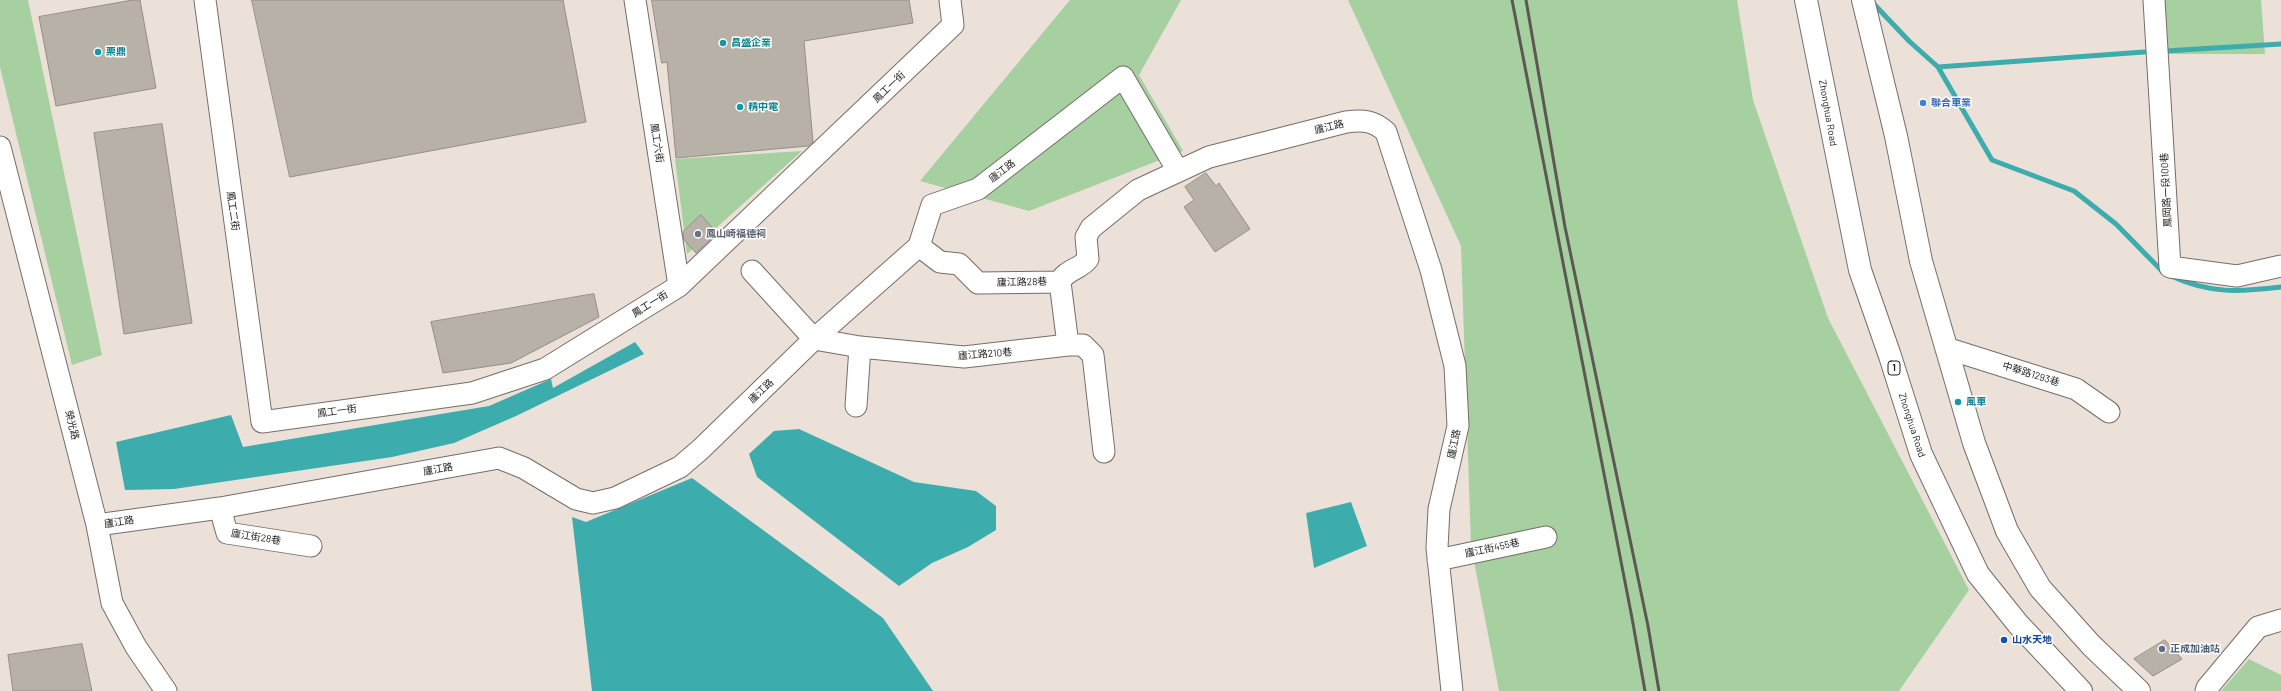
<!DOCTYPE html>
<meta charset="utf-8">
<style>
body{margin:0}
canvas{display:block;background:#ebe1d9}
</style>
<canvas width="2281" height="691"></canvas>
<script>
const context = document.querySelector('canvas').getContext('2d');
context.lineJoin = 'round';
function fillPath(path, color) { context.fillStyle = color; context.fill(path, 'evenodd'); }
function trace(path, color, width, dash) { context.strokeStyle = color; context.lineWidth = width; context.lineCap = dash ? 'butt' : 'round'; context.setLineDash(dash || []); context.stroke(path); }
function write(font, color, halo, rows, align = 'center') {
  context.font = font + ' Barlow,"Noto Sans TC",sans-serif'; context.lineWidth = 3; context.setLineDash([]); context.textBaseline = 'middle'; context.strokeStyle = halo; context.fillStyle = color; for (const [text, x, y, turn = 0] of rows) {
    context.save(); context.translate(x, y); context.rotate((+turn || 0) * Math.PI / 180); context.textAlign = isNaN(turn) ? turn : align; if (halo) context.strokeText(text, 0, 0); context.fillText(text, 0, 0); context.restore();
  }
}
const green = new Path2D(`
 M 0,0 L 28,0 L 102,355 L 72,365 L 0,67 Z
 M 1070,0 L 1181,0 L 1139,75 L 1183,151 L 1029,211 L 920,181 Z
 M 1348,0 L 1737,0 L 1753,100 L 1828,318 L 1969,590 L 1899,691 L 1499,691 L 1471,546 L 1461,246 Z
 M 2158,0 L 2261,0 L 2265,54 L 2161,54 Z
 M 802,151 L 687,254 L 675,159 Z
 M 2249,659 L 2281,675 L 2281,691 L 2221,691 Z`);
const water = new Path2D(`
 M 635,342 L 644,354 L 516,416 L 454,443 L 392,457 L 174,489 L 125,490 L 116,442 L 231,415 L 243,447 L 489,406 L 551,379 L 553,388 Z
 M 799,429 L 914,482 L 976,491 L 996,506 L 996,530 L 968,547 L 932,563 L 899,586 L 757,477 L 749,454 L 774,431 Z
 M 692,478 L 883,618 L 933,691 L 592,691 L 572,517 L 586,522 Z
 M 1351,502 L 1367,546 L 1314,568 L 1306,513 Z`);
const stream = new Path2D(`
 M 1872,2 L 1909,41 L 1938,67 L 1992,160 L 2074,191 L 2116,224 L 2164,273
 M 2165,51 L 2281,44
 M 1938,67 L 2144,52
 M 2171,276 C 2211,294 2238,292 2281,287`);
const building = new Path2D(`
 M 133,0 L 140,0 L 156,88 L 56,106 L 39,17 Z
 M 252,0 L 563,0 L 586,122 L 290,177 Z
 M 652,0 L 909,0 L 913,23 L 804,41 L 813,142 L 808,146 L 676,158 L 667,62 L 662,63 Z
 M 162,124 L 192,323 L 124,334 L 94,133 Z
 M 1206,173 L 1216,186 L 1219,183 L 1250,229 L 1215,252 L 1184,207 L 1194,200 L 1185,187 Z
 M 701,215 L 717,233 L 696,253 L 684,240 L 683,232 Z
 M 594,294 L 599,317 L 511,363 L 443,373 L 431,322 Z
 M 2165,640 L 2182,659 L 2153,676 L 2134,659 Z
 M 82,644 L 92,691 L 13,691 L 8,655 Z`);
const minor = new Path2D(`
 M 205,0 L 262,422 L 472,393 L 545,369 L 679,286 L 953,25 L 950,0
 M 635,0 L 679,286
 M 2154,0 L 2170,267 L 2237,276 L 2281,266
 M 0,147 L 97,525 L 112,603 L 136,647 L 166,691
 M 919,246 L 940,262 L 959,264 L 978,283 L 1060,282 C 1065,270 1081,269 1088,259 L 1086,237 L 1091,228 L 1138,190 L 1209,157 L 1346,122 C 1363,120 1373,120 1386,132 L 1431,270 L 1455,366 L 1458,426 L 1439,509 L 1437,548 L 1452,691
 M 752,271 L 814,339 L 860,347 L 964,357 L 1068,345 L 1060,282
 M 1068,345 L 1083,345 L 1093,355 L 1104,452
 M 1946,348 L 2076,389 L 2109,412
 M 856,406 L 860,347
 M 220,508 L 227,533 L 311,546
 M 97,525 L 220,508 L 499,458 L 524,468 L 576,499 L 593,503 L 615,498 L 680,467 L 701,449 L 814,339 L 919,246 L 932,205 L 978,189 L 1123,77 L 1178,171
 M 1438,560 L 1546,537
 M 2206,691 L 2207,688 L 2258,627 L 2281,620`);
const major = new Path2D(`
 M 1806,0 L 1860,270 L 1890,356 L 1921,454 L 1978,574 L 2018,624 L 2081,691
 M 1863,0 L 1896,136 L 1921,261 L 1974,443 L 2007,531 L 2040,588 L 2091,645 L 2139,691`);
const rail = new Path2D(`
 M 1512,0 L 1632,618 L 1645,691
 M 1526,0 L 1565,227 L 1648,626 L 1659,691`);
const markers = [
 [723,43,4,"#0f9aa8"],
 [98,52,4,"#0f9aa8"],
 [1923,103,4,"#3f7fe0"],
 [740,107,4,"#0f9aa8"],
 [698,234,4,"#6b7280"],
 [1958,402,4,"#0f9aa8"],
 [2004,640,4,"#1a4fb4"],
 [2162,649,4,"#5c6f8a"]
];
const shields = [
 [1894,368,12]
];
const shieldNames = [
 ["1",1894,368]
];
const cultureNames = [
 ["昌盛企業",731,43],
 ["栗鼎",106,52],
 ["精中電",748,107],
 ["風車",1966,402]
];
const streetNames = [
 ["鳳工一街",889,87,-44],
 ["Zhonghua Road",1828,113,80],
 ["廬江路",1329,127,-14],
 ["鳳工六街",657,143,81],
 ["廬江路",1002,171,-38],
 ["鳳岡路一段100巷",2166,190,-93],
 ["鳳工二街",233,211,82],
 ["廬江路28巷",1022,282,-1],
 ["鳳工一街",650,304,-32],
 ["廬江路210巷",985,354,-4],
 ["中華路1293巷",2031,374,17],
 ["廬江路",761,391,-44],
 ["鳳工一街",337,411,-8],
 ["榮光路",72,425,76],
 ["Zhonghua Road",1912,425,72],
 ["廬江路",1454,444,-78],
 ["廬江路",438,469,-10],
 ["廬江路",119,522,-8],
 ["廬江街28巷",256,537,9],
 ["廬江街455巷",1492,548,-12]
];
const shopNames = [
 ["聯合車業",1931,103]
];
const worshipNames = [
 ["鳳山崎福德祠",706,234]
];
const transitNames = [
 ["山水天地",2012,640]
];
const serviceNames = [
 ["正成加油站",2170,649]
];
fillPath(green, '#a6d09f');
fillPath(water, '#3dacad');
trace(stream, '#3dacad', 5);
fillPath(building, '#b8b1a7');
trace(building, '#958e85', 1);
trace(minor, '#766e66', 23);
trace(major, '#766e66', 24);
trace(minor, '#fff', 21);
trace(major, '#fff', 22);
trace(rail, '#5c5752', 3);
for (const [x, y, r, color] of markers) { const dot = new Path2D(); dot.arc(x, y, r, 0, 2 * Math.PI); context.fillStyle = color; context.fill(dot); trace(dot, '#fff', 1.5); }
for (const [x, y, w] of shields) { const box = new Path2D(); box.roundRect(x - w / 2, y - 7, w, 14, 3); context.fillStyle = '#fff'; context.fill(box); trace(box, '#211e1b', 1); }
write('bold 9px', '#211e1b', null, shieldNames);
write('bold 10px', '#0d838f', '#fff', cultureNames, 'left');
write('10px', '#211e1b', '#fff', streetNames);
write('bold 10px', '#366cbe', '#fff', shopNames, 'left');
write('bold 10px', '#5b616d', '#fff', worshipNames, 'left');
write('bold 10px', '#164399', '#fff', transitNames, 'left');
write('bold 10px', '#4e5e75', '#fff', serviceNames, 'left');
</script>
